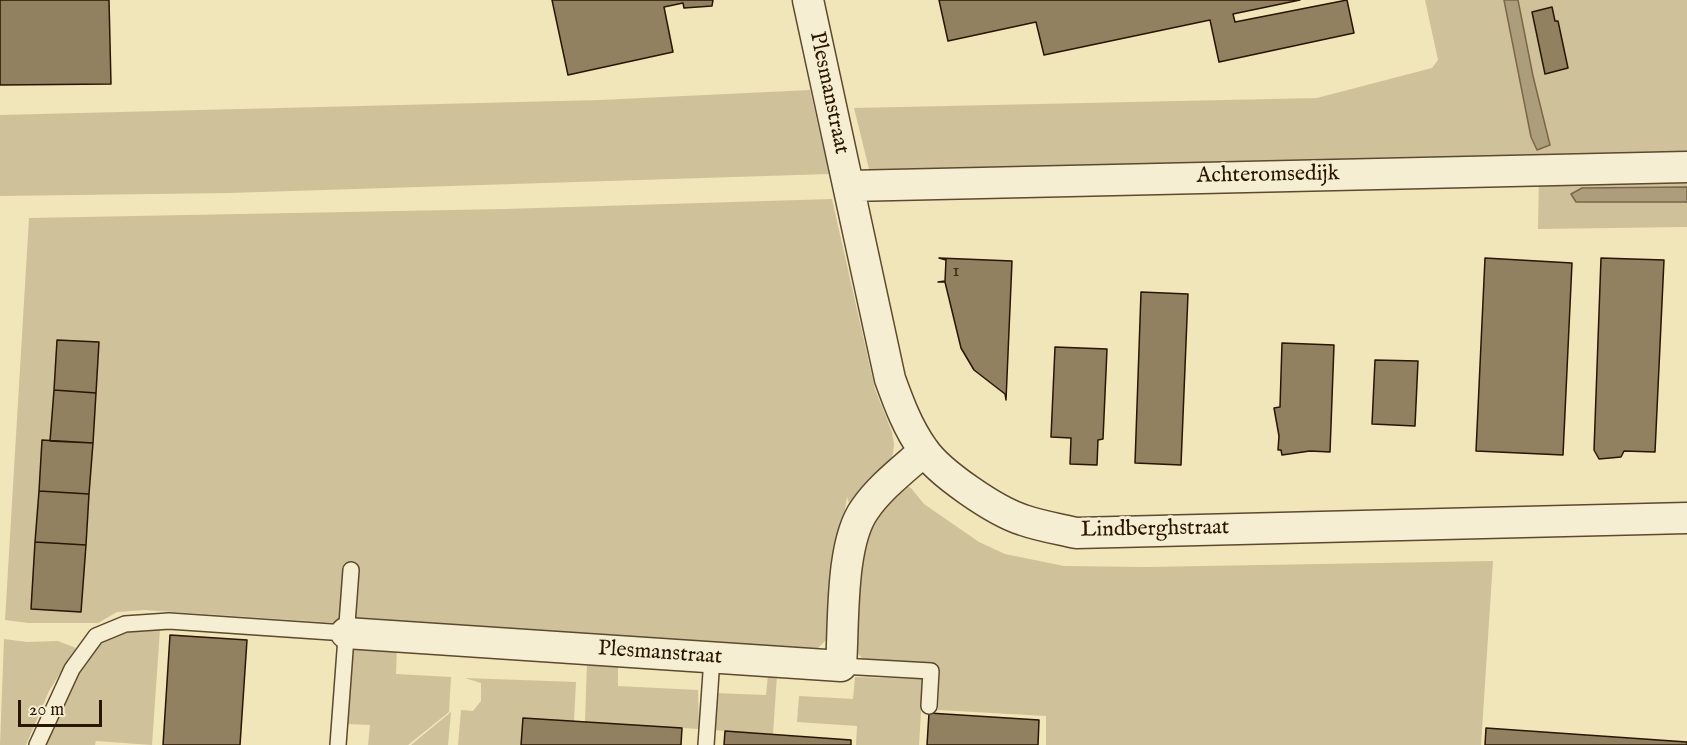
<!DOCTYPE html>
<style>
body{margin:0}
#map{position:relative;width:1687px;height:745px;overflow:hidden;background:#f1e5ba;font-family:"IM FELL English",serif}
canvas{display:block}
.scale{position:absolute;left:18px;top:700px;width:84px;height:27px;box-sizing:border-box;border:3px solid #2a1500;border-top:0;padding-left:8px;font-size:18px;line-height:21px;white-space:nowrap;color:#2a1500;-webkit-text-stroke:4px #f6eed2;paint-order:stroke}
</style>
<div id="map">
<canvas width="1687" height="745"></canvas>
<div class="scale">20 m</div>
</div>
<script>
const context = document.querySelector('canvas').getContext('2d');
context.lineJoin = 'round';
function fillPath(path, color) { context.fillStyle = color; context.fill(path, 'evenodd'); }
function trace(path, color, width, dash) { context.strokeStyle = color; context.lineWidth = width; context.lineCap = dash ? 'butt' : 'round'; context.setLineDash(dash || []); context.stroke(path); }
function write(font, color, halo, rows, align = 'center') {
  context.font = font + ' "IM FELL English",serif'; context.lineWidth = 6; context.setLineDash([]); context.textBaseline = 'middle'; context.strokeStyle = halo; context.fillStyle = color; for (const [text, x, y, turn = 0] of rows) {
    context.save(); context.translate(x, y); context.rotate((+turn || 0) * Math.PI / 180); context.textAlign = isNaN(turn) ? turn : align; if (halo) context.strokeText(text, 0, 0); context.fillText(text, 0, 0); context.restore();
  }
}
const green = new Path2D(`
 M 1425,0 L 1687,0 L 1687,157 L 870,173 L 854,108 L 1317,98 L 1432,68 L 1438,60 Z
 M 810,90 L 829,174 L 229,193 L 0,196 L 0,115 L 600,100 Z
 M 1687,173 L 1687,187 L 1582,188 L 1571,194 L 1576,202 L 1687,202 L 1687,227 L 1538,229 L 1539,174 Z
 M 832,199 L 875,389 L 892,432 L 894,444 L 893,454 L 886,467 L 851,509 L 847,497 L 837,556 L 830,636 L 817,649 L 799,654 L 144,610 L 117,612 L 98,623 L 28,623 L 5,620 L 29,218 L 504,209 Z
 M 906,485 L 911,488 L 924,504 L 979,542 L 1005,554 L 1064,566 L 1147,567 L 1493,561 L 1481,745 L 1046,745 L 1046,716 L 938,710 L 940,668 L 864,660 L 858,654 L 854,644 L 863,545 L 875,514 Z
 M 160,629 L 152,745 L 96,741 L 95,745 L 42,745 L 51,722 L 89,652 L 114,635 L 134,631 Z
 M 4,639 L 27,642 L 58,641 L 76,648 L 49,691 L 26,745 L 0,745 Z
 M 354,646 L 397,648 L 396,674 L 451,677 L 449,712 L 408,745 L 368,745 L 370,725 L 347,724 Z
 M 587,663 L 618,665 L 618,686 L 698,690 L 699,729 L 585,722 Z
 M 768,675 L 777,675 L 773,734 L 712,730 L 714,693 L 766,695 Z
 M 855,677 L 923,679 L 919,745 L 856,745 L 857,726 L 797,722 L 799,696 L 853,699 Z
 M 465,678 L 576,682 L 574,721 L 523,718 L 521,745 L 458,745 L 461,710 L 473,711 L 481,701 L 481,683 Z
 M 451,712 L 448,745 L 411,745 Z`);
const water = new Path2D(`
 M 1504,0 L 1518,0 L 1533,76 L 1550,145 L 1537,150 L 1531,137 Z
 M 1687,187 L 1687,202 L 1576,202 L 1571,194 L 1582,188 Z`);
const building = new Path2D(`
 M 0,0 L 109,0 L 111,84 L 0,85 Z
 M 552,0 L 713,0 L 712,6 L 684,8 L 683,3 L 664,7 L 673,52 L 568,75 Z
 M 939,0 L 1300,0 L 1233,14 L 1235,22 L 1347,0 L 1354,33 L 1219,62 L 1210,20 L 1044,55 L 1036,22 L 948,41 Z
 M 1552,7 L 1555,21 L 1558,21 L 1568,68 L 1545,74 L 1532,12 Z
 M 939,258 L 1012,261 L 1006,400 L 1005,394 L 974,370 L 961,348 L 945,282 L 938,282 L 945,281 L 946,260 Z
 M 1485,258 L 1572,263 L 1563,455 L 1476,451 Z
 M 1601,258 L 1664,260 L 1655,452 L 1624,451 L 1621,457 L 1599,459 L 1594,450 Z
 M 1141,292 L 1188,294 L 1181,465 L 1135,463 Z
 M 57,340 L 99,342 L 96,393 L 54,390 Z
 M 1282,343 L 1334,345 L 1330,452 L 1310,451 L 1282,455 L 1281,450 L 1278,450 L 1279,436 L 1274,408 L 1280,407 Z
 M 1055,347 L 1107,349 L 1103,439 L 1098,440 L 1097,465 L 1070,464 L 1071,438 L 1051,437 Z
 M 1375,360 L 1418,361 L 1415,426 L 1372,424 Z
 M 54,390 L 96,393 L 93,443 L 50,441 Z
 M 42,440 L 93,443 L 89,494 L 39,491 Z
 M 39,491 L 89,494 L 86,545 L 35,542 Z
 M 35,542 L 86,545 L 81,612 L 31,609 Z
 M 170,635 L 247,640 L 240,745 L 163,745 Z
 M 929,713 L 1039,720 L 1038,745 L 927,745 Z
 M 523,718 L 682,728 L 681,745 L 521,745 Z
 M 1486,728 L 1687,742 L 1687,745 L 1485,745 Z
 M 725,731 L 851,740 L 851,745 L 724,745 Z`);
const service = new Path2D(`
 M 841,666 L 931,671 L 929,706
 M 37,745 L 72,669 L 96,636 L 125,624 L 169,621 L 346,633
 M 338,745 L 351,570
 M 706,745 L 712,658`);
const minor = new Path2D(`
 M 808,0 L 890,379 C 899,404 908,428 923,449 C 939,473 995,511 1023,520 C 1040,526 1059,529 1076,533 L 1687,518
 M 849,186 L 1687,167
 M 346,633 L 841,666 C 844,624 840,543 865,509 C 880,487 904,469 924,451`);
const numberNames = [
 ["1",956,272]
];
const streetNames = [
 ["Plesmanstraat",828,93,78],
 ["Achteromsedijk",1268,176,-1],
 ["Lindberghstraat",1155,530,-1],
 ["Plesmanstraat",660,654,4]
];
fillPath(green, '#cfc29a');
fillPath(water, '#ad9e7b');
trace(water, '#79674a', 1.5);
fillPath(building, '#918161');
trace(building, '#2a1500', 1.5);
trace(service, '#5c492e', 18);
trace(minor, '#5c492e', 33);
trace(service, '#f6eed2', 15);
trace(minor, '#f6eed2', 30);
write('20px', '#443018', null, numberNames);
write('22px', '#2a1500', '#f6eed2', streetNames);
</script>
